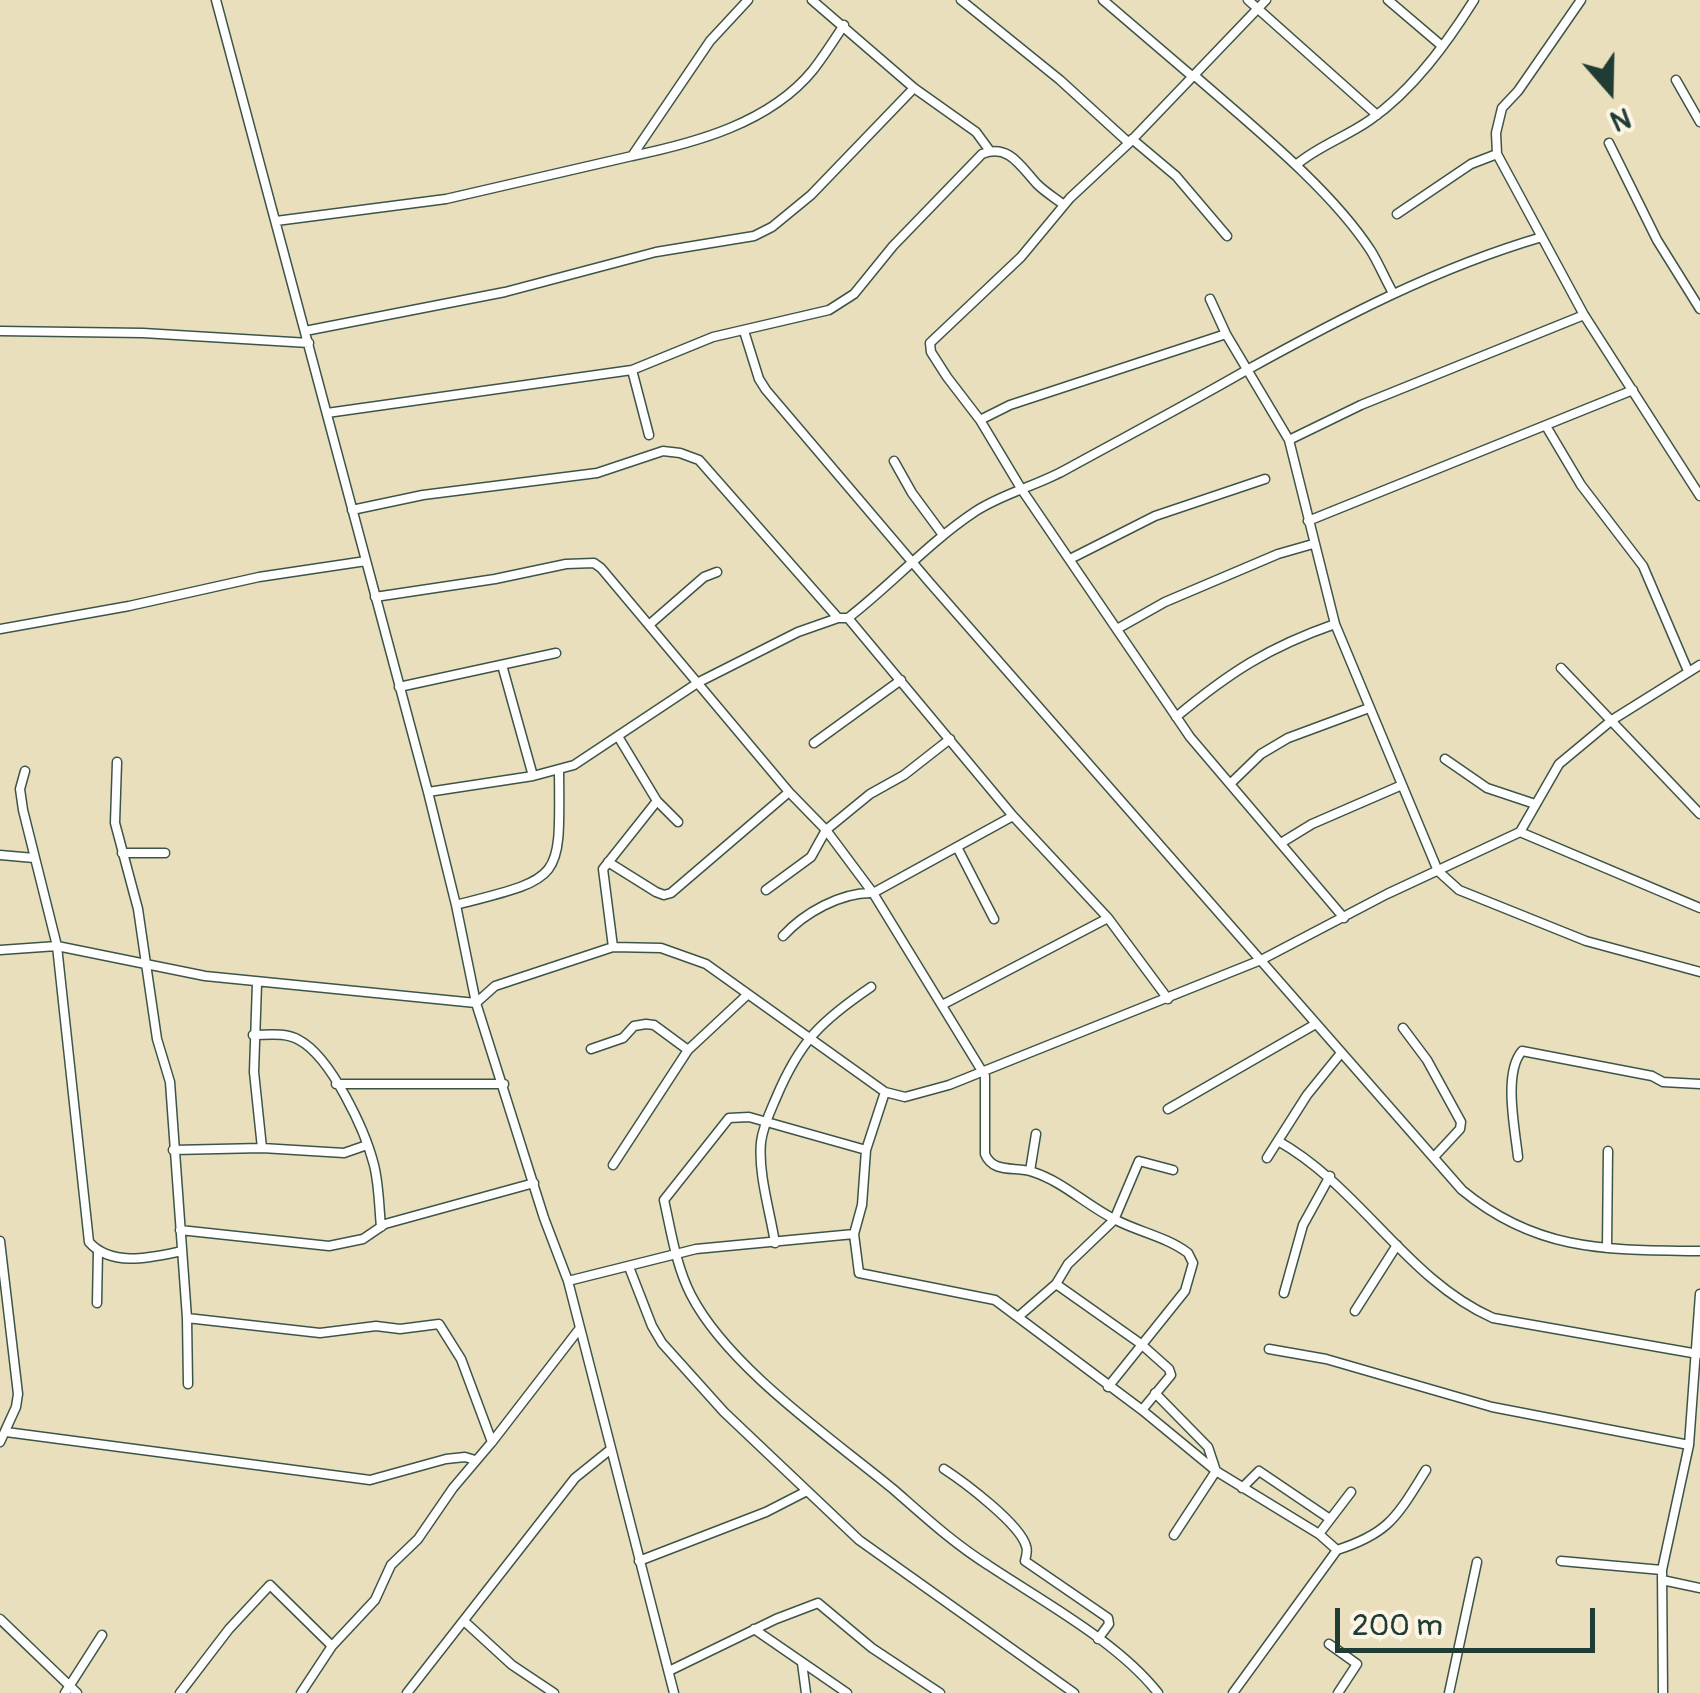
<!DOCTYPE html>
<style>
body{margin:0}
#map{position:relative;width:1700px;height:1693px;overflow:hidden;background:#e9dfbc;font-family:Pangolin,sans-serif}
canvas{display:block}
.north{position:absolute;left:1560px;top:40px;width:100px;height:100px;-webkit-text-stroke:8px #fcf5e5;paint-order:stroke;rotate:160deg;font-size:28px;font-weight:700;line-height:40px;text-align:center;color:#1f3d34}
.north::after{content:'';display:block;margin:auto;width:35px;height:45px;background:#1f3d34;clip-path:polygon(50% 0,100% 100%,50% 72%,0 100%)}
.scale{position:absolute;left:1335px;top:1608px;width:260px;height:45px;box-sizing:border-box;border:5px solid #1f3d34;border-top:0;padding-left:12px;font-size:30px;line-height:35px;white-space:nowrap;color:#1f3d34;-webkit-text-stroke:8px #fcf5e5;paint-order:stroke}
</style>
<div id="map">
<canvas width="1700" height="1693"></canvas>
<div class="north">N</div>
<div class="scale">200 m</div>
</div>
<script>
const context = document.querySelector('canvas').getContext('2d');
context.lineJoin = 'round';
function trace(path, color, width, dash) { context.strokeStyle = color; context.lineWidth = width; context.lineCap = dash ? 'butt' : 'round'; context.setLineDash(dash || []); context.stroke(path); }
const street = new Path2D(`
 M 216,0 L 428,792 L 456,905 L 476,1003 L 544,1218 L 568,1281 L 674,1693
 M 812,0 L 914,88 L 976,132 L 990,151
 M 961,0 L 1060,80 L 1129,143
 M 1103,0 L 1193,77
 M 1248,0 L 1377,115
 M 1266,0 L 1129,143 L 1070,198 L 1021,257 L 930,343 L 931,352 L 947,377 L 980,420 L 1022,490 L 1190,737 L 1344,918
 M 1388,0 L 1442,46
 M 1581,0 L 1518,91 L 1502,108 L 1496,133 L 1497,154 L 1584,315 L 1700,496
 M 1195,76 C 1251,125 1331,189 1371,251 C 1379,264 1385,279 1393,293
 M 1676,80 L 1700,122
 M 1132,139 L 1176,176 L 1227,236
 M 1609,143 L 1657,240 L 1700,309
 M 632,156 C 695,143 770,123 813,70 C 824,56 834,40 844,25
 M 1296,165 C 1318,146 1346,137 1370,120 C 1413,90 1447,43 1474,0
 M 1397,214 L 1471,164 L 1497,154
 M 276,221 L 446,199 L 632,156 L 710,41 L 748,0
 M 1210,299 L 1226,334 L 1289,440 L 1335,624 L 1438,871 L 1459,890 L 1586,941 L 1700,972
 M 0,331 L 143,333 L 309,343
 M 305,331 L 505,292 L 656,252 L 754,236 L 772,227 L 811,195 L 914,88
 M 744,331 L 759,379 L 766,390 L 930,583 L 1462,1190 C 1537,1252 1607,1250 1700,1251
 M 632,370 L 649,435
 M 327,413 L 632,370 L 713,337 L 829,310 L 854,294 L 893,246 L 982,154 C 1009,143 1021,167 1037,184 C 1045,192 1055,198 1064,205
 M 980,420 L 1010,405 L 1226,334
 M 1546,426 L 1581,485 L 1643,566 L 1688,671
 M 1289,440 L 1361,405 L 1584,315
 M 894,461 L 912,493 L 943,535
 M 352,510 L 423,495 L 597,473 L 663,451 L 680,453 L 699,460 L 838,618 L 848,618 L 1013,816 L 1108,918 L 1168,999
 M 1308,521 L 1633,390
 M 1070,559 L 1155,516 L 1265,479
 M 375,597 L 495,579 L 566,564 L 594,563 L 601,568 L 789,792 L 826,830 L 873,893 L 985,1076 L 985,1154 C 993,1174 1016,1166 1033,1172 C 1064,1182 1087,1206 1116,1220 C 1139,1232 1167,1237 1188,1253 L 1193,1263 L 1185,1291 L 1108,1387
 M 848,618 C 892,584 929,542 976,511 C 1004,493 1036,486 1065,470 C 1125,437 1186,405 1245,371 C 1341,318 1436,268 1542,237
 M 650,624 L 704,577 L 717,572
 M 0,629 L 129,606 L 259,577 L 366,561
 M 1117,629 L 1165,602 L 1278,554 L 1313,544
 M 502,665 L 533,776
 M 1561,668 L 1700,814
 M 399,687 L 556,653
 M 1176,717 C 1230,672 1269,647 1335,624
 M 619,738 L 657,801 L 678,822
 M 814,743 L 901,680
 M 1445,759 L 1487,788 L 1535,804
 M 117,762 L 115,823 L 138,909 L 157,1039 L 170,1082 L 187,1318 L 188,1384
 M 25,771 L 20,789 L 23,810 L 57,946 L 89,1242 C 112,1268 153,1257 182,1251
 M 1230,784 L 1261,754 L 1288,738 L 1369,708
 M 428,792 L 533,776 L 574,765 L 699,682 L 798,632 L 838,618
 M 1520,832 L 1700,908
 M 1281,843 L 1312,824 L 1402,785
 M 957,847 L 994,919
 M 122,853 L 165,853
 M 0,855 L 34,858
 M 608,862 L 656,892 L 664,895 L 671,893 L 789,792
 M 766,890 L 811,857 L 826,830 L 870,794 L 904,775 L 950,739
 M 456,905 C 564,877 560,882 559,771
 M 783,936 C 804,913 841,892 873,893 L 1013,816
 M 613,947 L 603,869 L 657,801
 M 0,950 L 57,946 L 205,976 L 476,1003 L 495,986 L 613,947 L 661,948 L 706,964 L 885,1092 L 905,1097 L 949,1085 L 1261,960 L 1387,894 L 1520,832 L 1559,764 L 1612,720 L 1700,665
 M 257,983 L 254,1072 L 262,1148
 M 942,1005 L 1108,918
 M 1403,1028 L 1427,1060 L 1461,1122 L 1460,1129 L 1434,1157
 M 253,1035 C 268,1035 285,1032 299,1040 C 331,1057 365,1130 374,1165 C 379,1185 379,1206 381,1227
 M 591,1049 L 623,1038 L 634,1026 L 646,1024 L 654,1025 L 688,1050
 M 336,1084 L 504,1084
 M 885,1092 L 866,1150 L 862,1205 L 854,1234 L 859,1273 L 995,1300 L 1142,1410 L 1216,1471 L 1319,1534 L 1337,1550 L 1233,1693
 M 1168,1109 L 1314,1025
 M 1278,1141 C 1360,1187 1407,1280 1493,1318 L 1698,1354
 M 173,1150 L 262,1148 L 344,1153 L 367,1145
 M 866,1150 L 749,1117 L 729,1118 L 664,1200 C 671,1231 676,1266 691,1295 C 728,1367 830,1437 893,1489 C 924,1516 953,1543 988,1565 C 1042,1601 1118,1642 1158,1693
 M 1518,1157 C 1515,1129 1503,1073 1522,1051 L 1652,1076 L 1663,1082 L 1700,1084
 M 1267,1158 L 1307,1095 L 1341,1053
 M 613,1165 L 688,1050 L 747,995
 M 1030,1171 L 1036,1134
 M 180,1230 L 329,1246 L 363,1239 L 385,1224 L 534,1183
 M 0,1241 L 18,1394 L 16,1407 L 0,1442
 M 775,1243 C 770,1211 758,1174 761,1142 C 763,1126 770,1112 776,1098 C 800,1041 821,1021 871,987
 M 1607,1248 L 1608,1151
 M 629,1267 L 652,1326 L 662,1343 L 724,1412 L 859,1540 L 1074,1693
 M 568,1281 L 696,1249 L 854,1234
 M 1056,1284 L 1141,1344 L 1169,1369 L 1171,1375 L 1142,1410
 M 1284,1293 L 1303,1225 L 1330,1176
 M 97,1303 L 98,1251
 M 1355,1311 L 1397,1245
 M 1018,1317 L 1056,1284 L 1068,1264 L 1114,1220 L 1139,1161 L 1173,1170
 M 187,1318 L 320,1333 L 376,1326 L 400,1329 L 439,1324 L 461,1359 L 492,1442
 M 1269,1349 L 1326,1359 L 1492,1407 L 1689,1445
 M 1155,1393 L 1208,1447 L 1216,1471 L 1174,1535
 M 6,1432 L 370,1480 L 446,1459 L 465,1457 L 475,1460
 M 944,1469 C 964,1482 1020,1524 1026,1546 C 1028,1550 1026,1557 1025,1561 L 1108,1618 L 1109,1624 L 1098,1639
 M 1242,1488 L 1259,1471 L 1330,1519
 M 1319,1534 L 1351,1492
 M 1337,1550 C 1390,1533 1397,1516 1426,1470
 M 639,1561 L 766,1512 L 805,1492
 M 1561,1561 L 1662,1570
 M 1662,1580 L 1700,1588
 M 0,1619 L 77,1693
 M 464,1621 L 512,1665 L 554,1693
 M 754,1629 L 847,1693
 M 1329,1644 L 1357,1664 L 1338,1693
 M 802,1663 L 806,1693
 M 669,1671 L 776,1619 L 818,1603 L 872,1648 L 940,1693
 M 65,1693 L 102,1635
 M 180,1693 L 229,1629 L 270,1585 L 332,1646
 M 301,1693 L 332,1646 L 375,1600 L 391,1565 L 418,1539 L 453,1488 L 492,1442 L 580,1328
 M 407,1693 L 575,1478 L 611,1449
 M 1449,1693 L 1477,1562
 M 1663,1693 L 1662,1570 L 1689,1445 L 1700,1294`);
trace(street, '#3d5548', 11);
trace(street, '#fff', 8);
</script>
